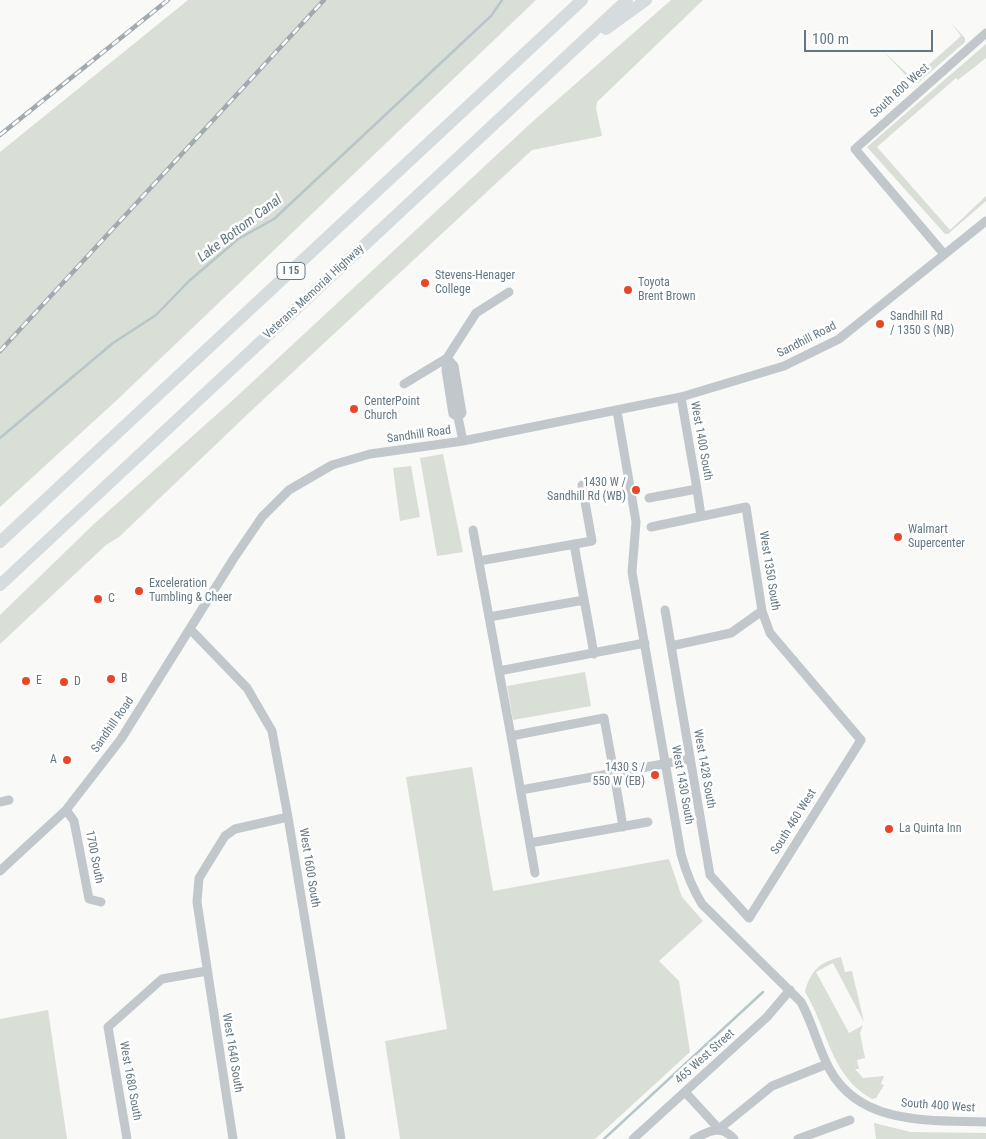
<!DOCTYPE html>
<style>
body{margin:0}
#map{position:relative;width:986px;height:1139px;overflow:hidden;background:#f9f9f7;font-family:"Roboto Condensed",sans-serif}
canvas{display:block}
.scale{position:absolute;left:804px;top:30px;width:129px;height:22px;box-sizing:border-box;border:2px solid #637783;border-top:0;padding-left:6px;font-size:15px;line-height:18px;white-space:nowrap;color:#637783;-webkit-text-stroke:4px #fff;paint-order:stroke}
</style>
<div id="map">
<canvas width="986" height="1139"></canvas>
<div class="scale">100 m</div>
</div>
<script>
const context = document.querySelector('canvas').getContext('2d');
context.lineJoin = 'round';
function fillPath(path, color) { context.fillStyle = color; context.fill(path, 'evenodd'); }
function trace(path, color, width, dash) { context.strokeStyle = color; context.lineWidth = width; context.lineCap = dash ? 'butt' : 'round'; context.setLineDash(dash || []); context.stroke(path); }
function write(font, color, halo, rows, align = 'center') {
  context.font = font + ' "Roboto Condensed",sans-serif'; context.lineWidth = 5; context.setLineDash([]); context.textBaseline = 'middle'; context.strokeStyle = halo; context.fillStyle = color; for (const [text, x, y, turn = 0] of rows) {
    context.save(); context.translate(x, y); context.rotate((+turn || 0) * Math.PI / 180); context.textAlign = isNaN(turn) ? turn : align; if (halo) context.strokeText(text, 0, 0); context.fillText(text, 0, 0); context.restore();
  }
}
const green = new Path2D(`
 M 188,0 L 536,0 L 118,399 L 0,507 L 0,152 Z
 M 671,0 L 703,0 L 597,102 L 596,108 L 602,136 L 532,150 L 252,410 L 119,537 L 106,545 L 0,644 L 0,615 L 95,523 L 233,400 L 531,123 Z
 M 951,23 L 965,38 L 965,42 L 918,83 L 914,84 L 883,51 L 913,79 L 961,36 Z
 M 986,44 L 986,58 L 958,80 L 956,78 L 877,147 L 950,230 L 986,196 L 986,201 L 948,234 L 945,234 L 867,147 Z
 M 443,454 L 463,552 L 437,556 L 420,458 Z
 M 411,466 L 420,517 L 400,521 L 393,468 Z
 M 585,672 L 591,706 L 513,720 L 507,686 Z
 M 472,767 L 493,891 L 669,859 L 682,897 L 703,921 L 659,961 L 679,981 L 690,1052 L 595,1139 L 400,1139 L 385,1041 L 447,1029 L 406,777 Z
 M 841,957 L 845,972 L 852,971 L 864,1022 L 833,963 L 816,972 L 849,1033 L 863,1025 L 860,1033 L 865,1058 L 857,1060 L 859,1069 L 855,1069 L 863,1078 L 884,1076 L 881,1084 L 884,1085 L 876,1098 L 872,1099 C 830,1076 828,1029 805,992 C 810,971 821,961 841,957 Z
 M 48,1010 L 67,1139 L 0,1139 L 0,1019 Z
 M 874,1123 L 911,1132 L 986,1133 L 986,1139 L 876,1139 Z`);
const stream = new Path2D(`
 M 0,438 L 113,343 L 156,315 L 189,281 L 238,239 L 274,219 L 491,16 L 502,0
 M 604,1139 L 763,992`);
const minor = new Path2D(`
 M 944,254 L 855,149 L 986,33
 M 447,358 L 446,370 L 453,414 L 458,417 L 463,441
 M 447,358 L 454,366 L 462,413 L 458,417
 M 404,384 L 447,358 L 476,313 L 509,292
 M 681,397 L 697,489
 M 617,411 L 636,522 L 632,572 L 681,854 C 686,872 692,888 702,904 L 801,1002 C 813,1024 818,1048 830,1070 C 861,1126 931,1120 986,1122
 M 649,498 L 697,489 L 701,516
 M 651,527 L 746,507 L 762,611 L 770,633 L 861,740 L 749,918 L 710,875 L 665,610
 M 473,530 L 499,671 L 645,643
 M 574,544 L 594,654
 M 479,561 L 592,541 L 582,485
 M 489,617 L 584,600
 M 190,629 L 247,688 L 272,731 L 288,817 L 341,1139
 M 671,646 L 731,633 L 762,611
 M 499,671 L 511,736
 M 521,790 L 614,773 L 623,827
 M 0,802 L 9,800
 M 66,810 L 74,821 L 89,899 L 101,902
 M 530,843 L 648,822
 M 0,871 L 66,810 L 121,739 L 234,558 L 262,517 L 289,490 L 332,465 L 370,454 L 463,441 L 681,397 L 784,366 L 839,339 L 986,221
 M 535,873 L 511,736 L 604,718 L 614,773 L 690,759
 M 685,1092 L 719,1129 L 772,1086 L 827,1064
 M 127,1139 L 108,1027 L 162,979 L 207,971
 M 233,1139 L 197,902 L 199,878 L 225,836 L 235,829 L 288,817
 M 633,1139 L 767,1017 L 790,990
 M 694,1139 C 709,1131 721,1124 734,1139
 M 798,1139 L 850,1120`);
const highway = new Path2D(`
 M 606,29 L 646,0
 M 0,542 L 582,0
 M 0,585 L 627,0`);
const rail = new Path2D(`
 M 0,135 L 168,0
 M 0,351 L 324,0`);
const markers = [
 [425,283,5,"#e94627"],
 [628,290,5,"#e94627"],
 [880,324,5,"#e94627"],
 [354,409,5,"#e94627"],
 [636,490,5,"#e94627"],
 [898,537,5,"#e94627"],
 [139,591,5,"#e94627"],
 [98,599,5,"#e94627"],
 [111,679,5,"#e94627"],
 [26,681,5,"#e94627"],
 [64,682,5,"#e94627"],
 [67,760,5,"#e94627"],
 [655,775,5,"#e94627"],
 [889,829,5,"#e94627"]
];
const shields = [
 [291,271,28]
];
const shieldNames = [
 ["I 15",291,271]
];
const streetNames = [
 ["South 800 West",900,91,-42],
 ["Veterans Memorial Highway",314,292,-43],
 ["Sandhill Road",807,340,-27],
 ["Sandhill Road",419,435,-8],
 ["West 1400 South",701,441,80],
 ["West 1350 South",769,571,81],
 ["Sandhill Road",113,725,-55],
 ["West 1428 South",704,769,80],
 ["West 1430 South",682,785,80],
 ["South 460 West",794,822,-58],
 ["1700 South",94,857,79],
 ["West 1600 South",309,868,81],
 ["West 1640 South",232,1053,81],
 ["465 West Street",705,1057,-42],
 ["West 1680 South",130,1081,80],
 ["South 400 West",938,1106,4]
];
const poiNames = [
 ["Stevens-Henager",435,276],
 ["College",435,290],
 ["Toyota",638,283],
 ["Brent Brown",638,297],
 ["Sandhill Rd",890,317],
 ["/ 1350 S (NB)",890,331],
 ["CenterPoint",364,402],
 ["Church",364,416],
 ["1430 W /",626,483,"right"],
 ["Sandhill Rd (WB)",626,497,"right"],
 ["Walmart",908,530],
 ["Supercenter",908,544],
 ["Exceleration",149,584],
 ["Tumbling & Cheer",149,598],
 ["C",108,599],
 ["B",121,679],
 ["E",36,681],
 ["D",74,682],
 ["A",57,760,"right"],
 ["1430 S /",645,768,"right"],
 ["550 W (EB)",645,782,"right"],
 ["La Quinta Inn",899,829]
];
const waterNames = [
 ["Lake Bottom Canal",240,229,-37]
];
fillPath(green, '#d9ded6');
trace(stream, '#b8c6c9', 2.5);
trace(minor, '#c2c7cb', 9);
trace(highway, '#d6dbde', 12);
trace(rail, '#a1aaaf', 4.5);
trace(rail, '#fff', 2.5, [8]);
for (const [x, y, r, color] of markers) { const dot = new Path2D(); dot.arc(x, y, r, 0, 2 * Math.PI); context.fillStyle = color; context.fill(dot); trace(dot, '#fff', 2); }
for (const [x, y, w] of shields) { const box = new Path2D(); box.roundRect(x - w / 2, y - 8.5, w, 17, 4); context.fillStyle = '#fff'; context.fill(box); trace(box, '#637783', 1); }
write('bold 11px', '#637783', null, shieldNames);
write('12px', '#637783', '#fff', streetNames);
write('12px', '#637783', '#fff', poiNames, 'left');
write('italic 14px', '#5e767c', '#fff', waterNames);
</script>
